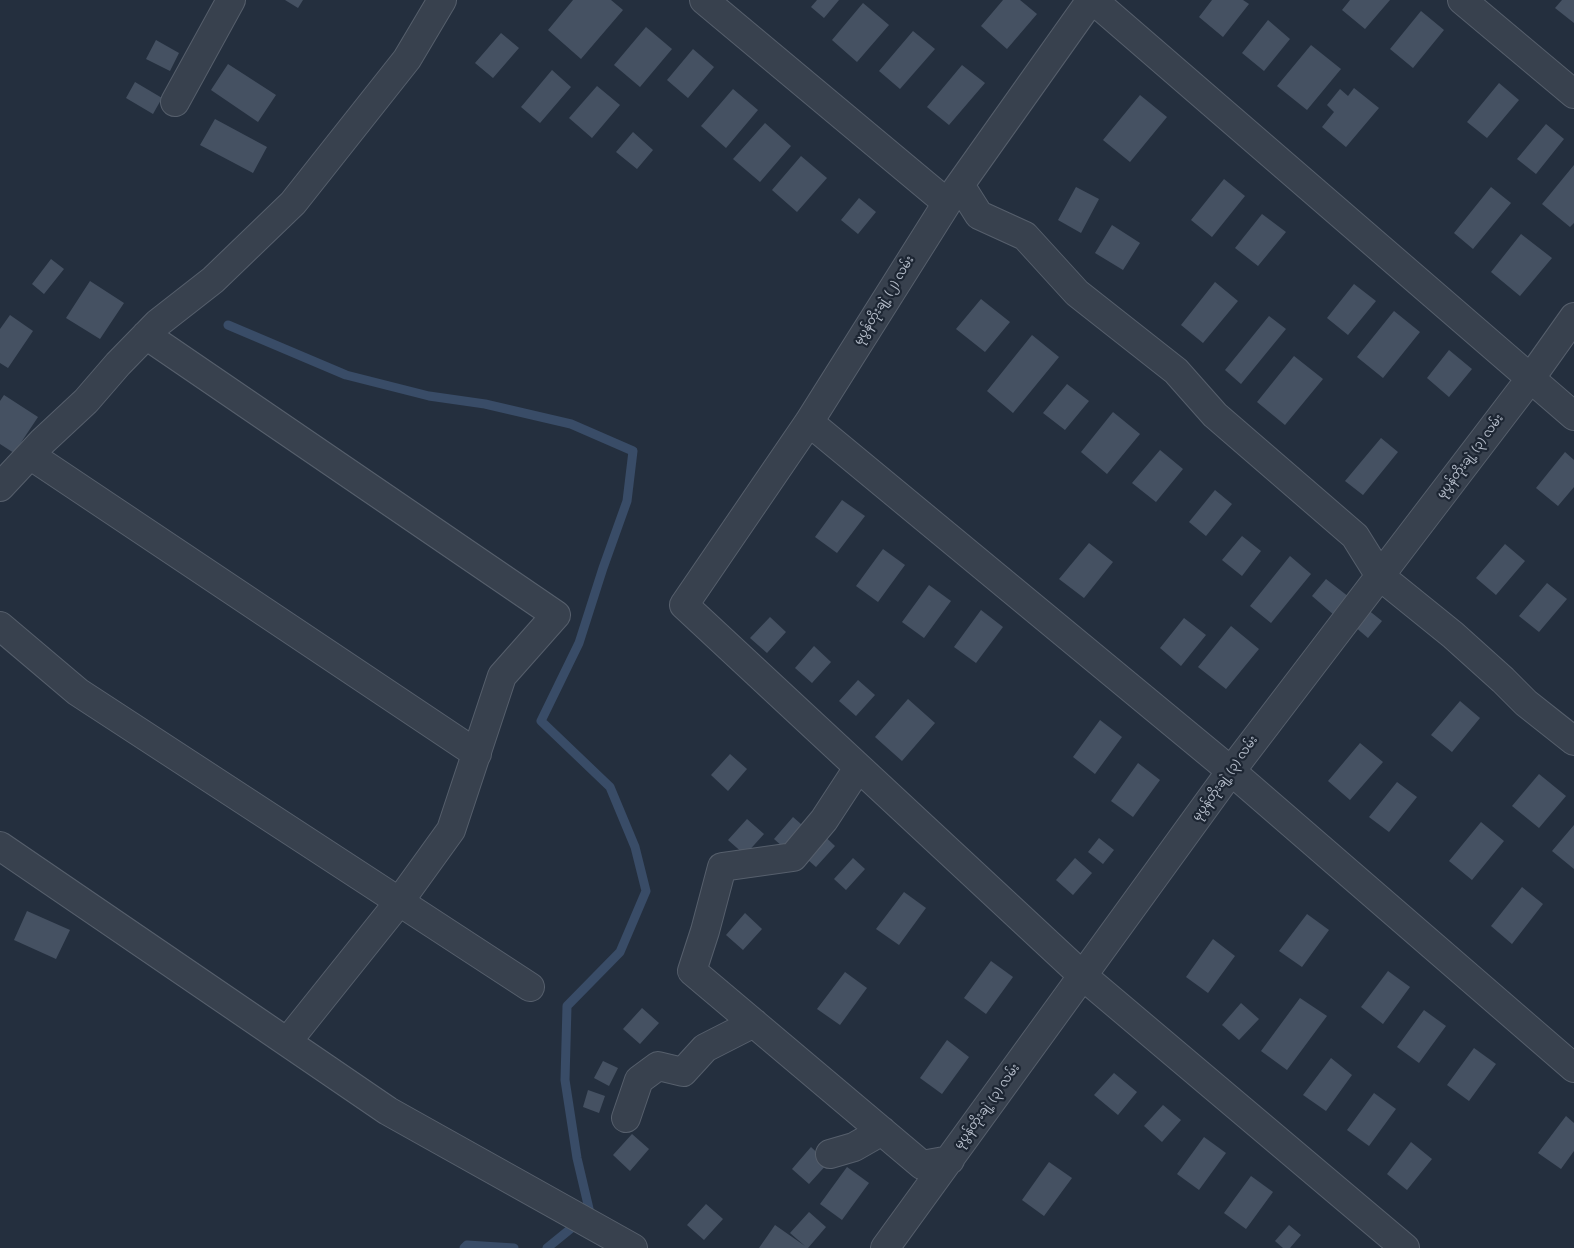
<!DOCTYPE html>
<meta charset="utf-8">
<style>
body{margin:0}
canvas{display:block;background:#242f3e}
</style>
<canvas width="1574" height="1248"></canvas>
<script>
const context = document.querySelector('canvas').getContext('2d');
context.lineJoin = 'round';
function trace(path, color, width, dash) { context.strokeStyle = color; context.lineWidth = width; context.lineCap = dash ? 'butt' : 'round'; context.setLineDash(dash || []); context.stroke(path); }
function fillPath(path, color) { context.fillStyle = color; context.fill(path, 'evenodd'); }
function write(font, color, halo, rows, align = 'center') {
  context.font = font + ' Overpass,"Noto Sans Myanmar",sans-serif'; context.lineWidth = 4.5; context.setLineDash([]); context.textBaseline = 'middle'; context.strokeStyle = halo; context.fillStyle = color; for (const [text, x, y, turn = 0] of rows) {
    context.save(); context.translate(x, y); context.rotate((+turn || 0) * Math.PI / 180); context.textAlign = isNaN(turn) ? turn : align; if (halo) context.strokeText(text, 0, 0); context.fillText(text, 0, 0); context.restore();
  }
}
const stream = new Path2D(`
 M 228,325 L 346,375 L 429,396 L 485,404 L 571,424 L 633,451 L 627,501 L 603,568 L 579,643 L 541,721 L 610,787 L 635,847 L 646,891 L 620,952 L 567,1006 L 565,1080 L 577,1158 L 590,1213 L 547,1248
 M 464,1248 L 467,1245 L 514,1248`);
const building = new Path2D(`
 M 285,0 L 303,0 L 298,8 Z
 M 573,0 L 611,0 L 623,10 L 581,59 L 548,30 Z
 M 817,0 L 839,0 L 824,18 L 811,7 Z
 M 1003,0 L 1020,0 L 1037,14 L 1007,49 L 981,26 Z
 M 1212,0 L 1243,0 L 1249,4 L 1223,37 L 1199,17 Z
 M 1350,0 L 1390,0 L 1365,29 L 1342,10 Z
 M 1562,0 L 1574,0 L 1574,23 L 1555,8 Z
 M 863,3 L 889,25 L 857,62 L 832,40 Z
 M 1421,11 L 1444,30 L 1413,68 L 1390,49 Z
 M 1268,20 L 1290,39 L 1264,71 L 1242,53 Z
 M 646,27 L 672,49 L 640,87 L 614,65 Z
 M 913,31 L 935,49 L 900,89 L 879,71 Z
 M 501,33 L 519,48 L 493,78 L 475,63 Z
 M 156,40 L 179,53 L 170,71 L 146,59 Z
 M 1311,45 L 1341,69 L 1307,110 L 1277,86 Z
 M 693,49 L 714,67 L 688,98 L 667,80 Z
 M 228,64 L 276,95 L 258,122 L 211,90 Z
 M 962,65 L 985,83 L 949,125 L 927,107 Z
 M 552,70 L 571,87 L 540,123 L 521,107 Z
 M 135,82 L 162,98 L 153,114 L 126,98 Z
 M 1499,83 L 1519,100 L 1487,138 L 1467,122 Z
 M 597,86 L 620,105 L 592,138 L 569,118 Z
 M 1354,88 L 1379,108 L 1346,147 L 1322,127 L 1334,112 L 1327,105 L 1340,89 L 1348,96 Z
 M 733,89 L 758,110 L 726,148 L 701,126 Z
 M 1140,95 L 1167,117 L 1130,162 L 1103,140 Z
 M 215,119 L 267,147 L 253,173 L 200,145 Z
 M 765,123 L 791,146 L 760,182 L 733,159 Z
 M 1546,124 L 1564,139 L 1536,174 L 1517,159 Z
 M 633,132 L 653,150 L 637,169 L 616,152 Z
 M 801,156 L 827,178 L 797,212 L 772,190 Z
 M 1574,165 L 1574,223 L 1570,227 L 1542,204 Z
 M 1224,179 L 1245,196 L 1212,237 L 1191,220 Z
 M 1076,187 L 1099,199 L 1081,233 L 1058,220 Z
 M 1491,187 L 1511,203 L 1473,249 L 1454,233 Z
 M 859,198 L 876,212 L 858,234 L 841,220 Z
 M 1262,214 L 1286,232 L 1258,266 L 1235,248 Z
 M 1112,225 L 1140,243 L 1123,270 L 1095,253 Z
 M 1521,234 L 1552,258 L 1520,296 L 1491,272 Z
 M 51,259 L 64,269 L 44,294 L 32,284 Z
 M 90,281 L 124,303 L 100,339 L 66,318 Z
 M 1215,282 L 1238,301 L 1203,343 L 1181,325 Z
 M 1354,284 L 1376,301 L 1348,335 L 1327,318 Z
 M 981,299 L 1010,322 L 985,352 L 956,329 Z
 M 1394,311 L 1420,332 L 1383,378 L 1357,357 Z
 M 10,315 L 33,331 L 8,368 L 0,363 L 0,329 Z
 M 1269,316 L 1286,329 L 1241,384 L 1225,370 Z
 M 1032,335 L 1059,357 L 1013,413 L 987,391 Z
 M 1449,350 L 1472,369 L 1449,397 L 1427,378 Z
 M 1294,356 L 1323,379 L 1285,425 L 1257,402 Z
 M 1067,384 L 1089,401 L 1065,430 L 1043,413 Z
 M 4,395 L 38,417 L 14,453 L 0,444 L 0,401 Z
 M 1113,412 L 1140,434 L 1107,474 L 1081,452 Z
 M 1381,438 L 1398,452 L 1363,495 L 1345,481 Z
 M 1160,450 L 1183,469 L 1156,502 L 1132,483 Z
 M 1565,452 L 1574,460 L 1574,487 L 1558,506 L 1536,488 Z
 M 1215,490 L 1232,504 L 1206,536 L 1189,522 Z
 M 842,500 L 865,516 L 837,553 L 815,537 Z
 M 1242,536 L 1261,551 L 1242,576 L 1222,560 Z
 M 1089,543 L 1113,562 L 1084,598 L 1059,579 Z
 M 1505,544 L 1525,561 L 1496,595 L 1476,578 Z
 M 883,549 L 905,565 L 878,602 L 856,586 Z
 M 1290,556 L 1311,574 L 1271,623 L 1250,606 Z
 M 1326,579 L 1349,597 L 1334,615 L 1312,596 Z
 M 1547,583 L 1567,599 L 1539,632 L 1519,616 Z
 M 929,585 L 951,601 L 924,638 L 902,622 Z
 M 1367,609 L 1382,621 L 1368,638 L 1354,626 Z
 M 981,610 L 1003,627 L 976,663 L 954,647 Z
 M 770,617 L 786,632 L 767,653 L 750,638 Z
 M 1184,618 L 1206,635 L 1181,666 L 1160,648 Z
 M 1231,626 L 1259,649 L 1226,689 L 1198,667 Z
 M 814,646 L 831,662 L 812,683 L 795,668 Z
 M 858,680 L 875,695 L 856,716 L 839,701 Z
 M 908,699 L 935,723 L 902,761 L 875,737 Z
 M 1460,701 L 1480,718 L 1452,752 L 1431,735 Z
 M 1100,720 L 1122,737 L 1095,774 L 1073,757 Z
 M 1360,743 L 1383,762 L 1350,800 L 1328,781 Z
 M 730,754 L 747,769 L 728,791 L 711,775 Z
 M 1138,763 L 1160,780 L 1133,817 L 1111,801 Z
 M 1539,774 L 1566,796 L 1539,828 L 1512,806 Z
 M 1397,782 L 1417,797 L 1389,832 L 1369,817 Z
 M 793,817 L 810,832 L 791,854 L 774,839 Z
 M 747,819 L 764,834 L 745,855 L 728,840 Z
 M 1481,822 L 1504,841 L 1472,880 L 1449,861 Z
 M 1574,825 L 1574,869 L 1552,851 Z
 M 818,830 L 835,846 L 816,867 L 799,852 Z
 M 1099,838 L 1114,850 L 1103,864 L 1088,852 Z
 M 853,858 L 865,869 L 846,890 L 834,879 Z
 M 1075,858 L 1092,873 L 1073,895 L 1056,880 Z
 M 1522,887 L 1543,904 L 1512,944 L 1491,926 Z
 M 904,892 L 926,908 L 899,945 L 876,929 Z
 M 27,911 L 70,930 L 56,959 L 14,940 Z
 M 745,913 L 762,929 L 743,950 L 726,935 Z
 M 1307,914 L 1329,930 L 1302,967 L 1279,951 Z
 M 1213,939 L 1235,956 L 1208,993 L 1186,977 Z
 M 991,961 L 1013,977 L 986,1014 L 964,998 Z
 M 1388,971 L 1410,987 L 1383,1024 L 1361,1007 Z
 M 845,972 L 867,988 L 840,1025 L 817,1009 Z
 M 1300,998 L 1327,1016 L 1287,1070 L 1261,1051 Z
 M 1241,1003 L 1259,1019 L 1239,1040 L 1222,1025 Z
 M 642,1008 L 659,1023 L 640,1044 L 623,1029 Z
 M 1424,1010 L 1446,1026 L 1419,1063 L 1397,1047 Z
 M 947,1040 L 969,1057 L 942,1094 L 920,1078 Z
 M 1474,1048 L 1496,1064 L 1469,1101 L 1447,1085 Z
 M 1331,1058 L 1352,1075 L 1326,1111 L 1303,1095 Z
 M 603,1061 L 618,1068 L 609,1086 L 594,1078 Z
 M 1114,1073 L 1137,1092 L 1118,1115 L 1094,1095 Z
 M 588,1090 L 605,1096 L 599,1113 L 583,1107 Z
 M 1374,1093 L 1396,1109 L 1369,1146 L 1347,1130 Z
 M 1163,1105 L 1181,1120 L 1162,1142 L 1144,1126 Z
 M 1566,1116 L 1574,1123 L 1574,1151 L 1561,1169 L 1538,1153 Z
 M 632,1134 L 649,1149 L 630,1171 L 613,1155 Z
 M 1204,1137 L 1226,1153 L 1199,1190 L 1177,1174 Z
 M 1411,1142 L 1432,1159 L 1407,1190 L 1387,1174 Z
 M 811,1147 L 828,1163 L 809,1184 L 792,1169 Z
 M 1049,1162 L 1072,1178 L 1044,1216 L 1022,1200 Z
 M 847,1167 L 869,1183 L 842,1220 L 820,1204 Z
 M 1251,1176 L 1273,1192 L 1246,1229 L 1224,1213 Z
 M 706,1204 L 723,1219 L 704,1240 L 687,1225 Z
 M 809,1212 L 826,1227 L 808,1248 L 759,1248 L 775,1225 L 805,1246 L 790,1233 Z
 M 1289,1225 L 1301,1235 L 1290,1248 L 1283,1248 L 1275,1241 Z`);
const minor = new Path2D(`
 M 704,0 L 947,203
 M 1091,0 L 947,203 L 809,422 L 684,605 L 1083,976 L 1405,1248
 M 1093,0 L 1574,416
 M 1462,0 L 1574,94
 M 175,102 L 231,0
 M 960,185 L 979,215 L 1025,236 L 1077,293 L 1176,371 L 1215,415 L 1355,536 L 1380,576 L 1453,635 L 1503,680 L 1526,703 L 1574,741
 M 146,335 L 556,615 L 502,676 L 451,830 L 399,902 L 287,1042
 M 809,422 L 1231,771 L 1574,1068
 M 30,455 L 477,754
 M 0,487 L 42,442 L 86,401 L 118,364 L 158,323 L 213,280 L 293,203 L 407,59 L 442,0
 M 0,626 L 78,692 L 530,987
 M 858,768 L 824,820 L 793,857 L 722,867 L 705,931 L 692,971 L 922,1165 L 950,1160
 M 0,846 L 388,1111 L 633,1248
 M 626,1118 L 639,1080 L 658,1066 L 683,1072 L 705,1048 L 754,1023
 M 830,1154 L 854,1147 L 882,1131
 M 885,1248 L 1231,771 L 1530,379 L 1574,317`);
const streetNames = [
 ["မုပွန်တိုးချဲ့ (၂) လမ်း",885,301,-58],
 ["မုပွန်တိုးချဲ့ (၃) လမ်း",1471,457,-53],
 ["မုပွန်တိုးချဲ့ (၃) လမ်း",1226,779,-54],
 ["မုပွန်တိုးချဲ့ (၃) လမ်း",988,1107,-54]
];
trace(stream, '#394c67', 9);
fillPath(building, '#455162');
trace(minor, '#565f6c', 30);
trace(minor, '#38414e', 28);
write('12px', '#b4bcc9', '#1d2633', streetNames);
</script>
